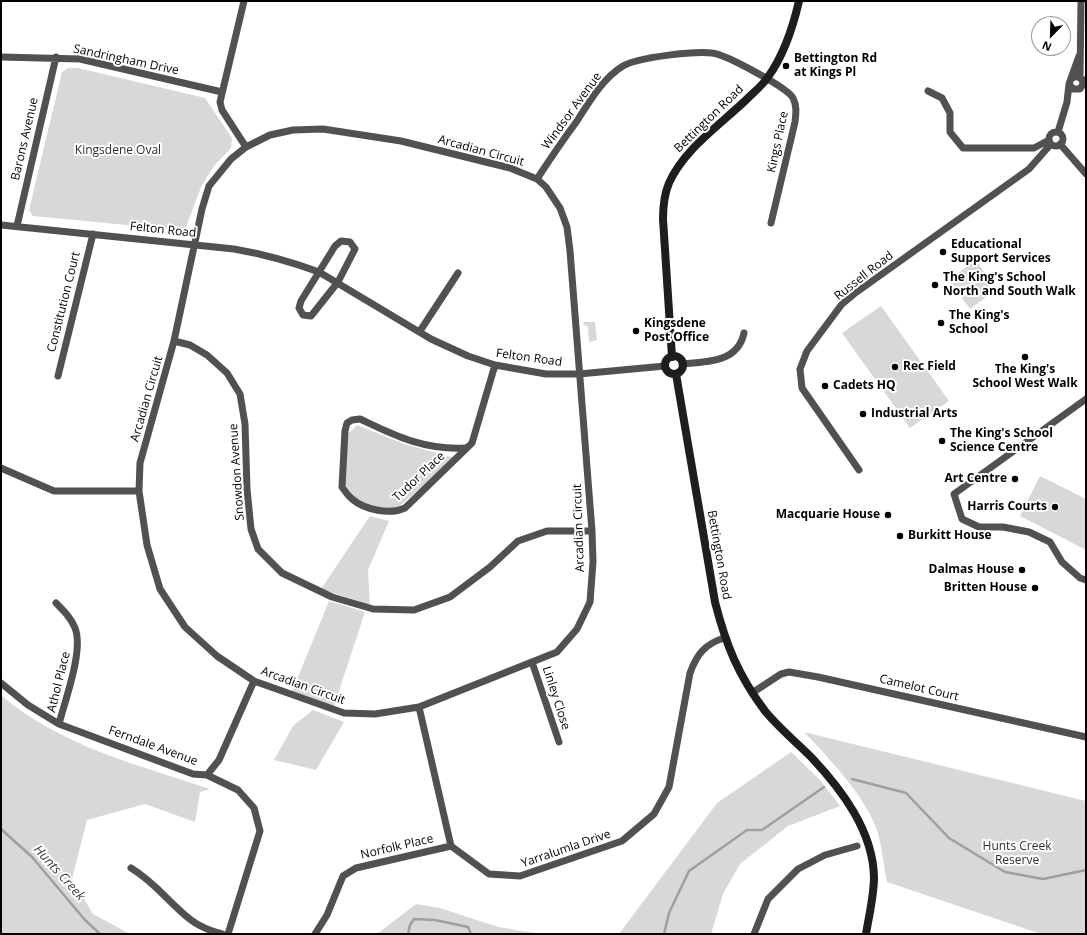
<!DOCTYPE html>
<style>
body{margin:0}
#map{position:relative;width:1087px;height:935px;overflow:hidden;background:#fff;font-family:"Open Sans",sans-serif}
canvas{display:block}
.frame{position:absolute;inset:0;border:2px solid #000;pointer-events:none}
.north{position:absolute;left:1031px;top:16px;width:40px;height:40px;box-sizing:border-box;background:#fff;border:1px solid #999;border-radius:50%;rotate:203deg;font-size:11px;font-weight:700;line-height:16px;text-align:center;color:#000}
.north::after{content:'';display:block;margin:auto;width:14px;height:18px;background:#000;clip-path:polygon(50% 0,100% 100%,50% 72%,0 100%)}
</style>
<div id="map">
<canvas width="1087" height="935"></canvas>
<div class="frame"></div>
<div class="north">N</div>
</div>
<script>
const context = document.querySelector('canvas').getContext('2d');
context.lineJoin = 'round';
function fillPath(path, color) { context.fillStyle = color; context.fill(path, 'evenodd'); }
function trace(path, color, width, dash) { context.strokeStyle = color; context.lineWidth = width; context.lineCap = dash ? 'butt' : 'round'; context.setLineDash(dash || []); context.stroke(path); }
function write(font, color, halo, rows, align = 'center') {
  context.font = font + ' "Open Sans",sans-serif'; context.lineWidth = 4; context.setLineDash([]); context.textBaseline = 'middle'; context.strokeStyle = halo; context.fillStyle = color; for (const [text, x, y, turn = 0] of rows) {
    context.save(); context.translate(x, y); context.rotate((+turn || 0) * Math.PI / 180); context.textAlign = isNaN(turn) ? turn : align; if (halo) context.strokeText(text, 0, 0); context.fillText(text, 0, 0); context.restore();
  }
}
const green = new Path2D(`
 M 68,68 L 78,68 L 205,98 L 232,138 L 231,148 L 214,166 L 201,187 L 186,227 L 179,230 L 33,216 L 29,210 L 62,72 Z
 M 976,260 L 996,290 L 970,309 L 949,280 Z
 M 881,306 L 949,401 L 910,428 L 842,333 Z
 M 584,322 L 595,322 L 597,340 L 589,342 L 588,327 L 583,324 Z
 M 357,425 L 404,444 L 455,458 L 396,509 L 370,506 L 354,497 L 345,484 L 348,434 Z
 M 1040,476 L 1086,499 L 1086,550 L 1020,516 Z
 M 370,516 L 389,521 L 368,570 L 370,605 L 321,589 Z
 M 329,601 L 365,612 L 333,709 L 292,692 Z
 M 1,695 C 60,746 138,765 210,789 L 200,792 L 195,822 L 145,804 L 87,820 L 72,879 L 93,914 L 130,934 L 1,934 Z
 M 313,710 L 344,722 L 316,770 L 274,760 L 293,726 Z
 M 804,732 L 1086,801 L 1086,934 L 1041,934 L 887,882 C 883,864 882,842 875,825 C 862,793 828,757 804,732 Z
 M 791,752 L 820,780 L 840,806 L 788,826 L 740,864 L 723,894 L 711,934 L 619,934 L 717,803 Z
 M 416,904 L 440,908 L 498,927 L 540,934 L 377,934 Z`);
const stream = new Path2D(`
 M 852,779 L 906,793 L 949,838 L 1005,872 L 1043,879 L 1086,870
 M 1,829 L 32,857 L 85,920 L 100,934
 M 408,934 L 410,925 L 414,919 L 435,920 L 468,927 L 471,934
 M 664,934 L 669,913 L 689,871 L 747,830 L 762,830 L 824,787`);
const street = new Path2D(`
 M 244,1 L 220,102 L 222,110 L 246,147
 M 1,57 L 80,59 L 222,92
 M 1080,77 L 1081,1
 M 1072,78 L 1076,76 L 1082,79 L 1083,84 L 1080,89 L 1073,89 L 1069,84 L 1079,56
 M 928,91 L 942,98 L 950,113 L 950,132 L 963,148 L 1034,148 L 1049,140
 M 323,129 L 401,141 L 510,168 L 537,179 L 546,187 L 560,208 L 567,227 L 570,251 L 592,531 L 593,562 L 590,602 L 577,629 L 557,652 L 419,707 L 375,714 L 344,713 L 254,681 L 217,656 L 185,627 L 160,589 L 147,545 L 139,491 L 140,463 L 174,341 L 202,209 L 209,186 L 231,159 L 246,147 L 270,135 L 293,130 Z
 M 1058,132 L 1067,102 L 1069,84
 M1049 139a7 7 0 1 1 14 0a7 7 0 1 1-14 0Z
 M 1060,144 L 1086,174
 M 537,179 C 550,159 563,140 577,121 C 589,102 603,78 623,66 C 638,57 695,51 712,53 C 725,54 788,88 793,98 C 797,106 796,113 795,122 L 771,223
 M 1,225 L 234,249 C 263,254 292,262 319,272 L 431,339 L 468,356 L 495,365 L 546,374 L 579,374 L 665,366
 M 17,226 L 56,57
 M 341,241 L 350,242 L 355,249 L 338,282 L 311,316 L 303,315 L 299,308 L 301,301 L 335,246 Z
 M 420,331 L 458,273
 M 174,341 L 190,345 L 207,355 L 227,373 L 240,394 L 245,424 L 247,489 L 251,529 L 258,549 L 282,573 L 332,597 L 373,609 L 414,610 L 450,597 L 490,567 L 518,541 L 547,531 L 592,531
 M 682,364 C 708,362 738,362 744,333
 M 58,376 L 93,234
 M 1086,399 L 954,494 L 962,519 L 979,527 L 1003,527 L 1029,532 L 1050,542 L 1062,562 L 1080,578 L 1086,580
 M 465,448 C 423,450 396,436 360,419 L 352,420 L 347,423 L 345,431 L 342,487 C 345,491 348,496 352,499 C 365,510 390,515 405,508 L 472,443 L 495,365
 M 1,468 L 54,491 L 139,491
 M 859,470 L 802,388 L 800,369 L 807,351 L 842,304 L 854,294 L 1029,169 L 1051,144
 M 56,603 C 64,611 71,618 75,628 C 84,650 65,700 59,724
 M 532,662 L 559,742
 M 1,683 L 28,705 L 59,724 L 193,774 L 207,775 L 238,790 L 254,808 L 260,831 L 228,934
 M 752,693 L 781,674 L 789,672 L 818,677 L 1086,737
 M 419,707 L 451,846 L 489,874 L 520,876 L 622,841 L 654,814 L 669,787 L 690,673 C 697,654 705,644 724,638
 M 207,775 L 219,760 L 254,681
 M 131,868 C 156,883 169,903 191,920 C 200,927 211,931 222,934
 M 315,934 L 327,915 L 343,876 L 356,868 L 451,846
 M 754,934 L 768,899 L 798,869 L 825,855 L 857,846`);
const secondary = new Path2D(`
 M665 365a9 9 0 1 1 18 0a9 9 0 1 1-18 0Z
 M 672,357 L 663,219 C 663,207 664,195 669,183 C 684,149 720,125 747,99 C 754,92 763,85 768,77 C 784,55 793,27 799,1
 M 676,374 L 715,602 C 726,645 738,675 765,711 C 779,728 796,742 812,758 C 842,790 873,831 874,877 C 874,896 869,915 866,934`);
const markers = [
 [786,66,4,"#000"],
 [943,252,4,"#000"],
 [935,285,4,"#000"],
 [941,323,4,"#000"],
 [636,331,4,"#000"],
 [1025,357,4,"#000"],
 [895,367,4,"#000"],
 [825,386,4,"#000"],
 [863,414,4,"#000"],
 [942,441,4,"#000"],
 [1015,479,4,"#000"],
 [1055,507,4,"#000"],
 [888,515,4,"#000"],
 [900,536,4,"#000"],
 [1022,570,4,"#000"],
 [1035,588,4,"#000"]
];
const poiNames = [
 ["Bettington Rd",794,59],
 ["at Kings Pl",794,73],
 ["Educational",951,245],
 ["Support Services",951,259],
 ["The King's School",943,278],
 ["North and South Walk",943,292],
 ["The King's",949,316],
 ["School",949,330],
 ["Kingsdene",644,324],
 ["Post Office",644,338],
 ["Rec Field",903,367],
 ["The King's",1025,370,"center"],
 ["School West Walk",1025,384,"center"],
 ["Cadets HQ",833,386],
 ["Industrial Arts",871,414],
 ["The King's School",950,434],
 ["Science Centre",950,448],
 ["Art Centre",1007,479,"right"],
 ["Harris Courts",1047,507,"right"],
 ["Macquarie House",880,515,"right"],
 ["Burkitt House",908,536],
 ["Dalmas House",1014,570,"right"],
 ["Britten House",1027,588,"right"]
];
const streetNames = [
 ["Sandringham Drive",126,60,12],
 ["Windsor Avenue",572,111,-54],
 ["Bettington Road",709,119,-44],
 ["Barons Avenue",25,139,-77],
 ["Kings Place",778,142,-78],
 ["Arcadian Circuit",481,151,15],
 ["Felton Road",163,230,6],
 ["Russell Road",864,276,-38],
 ["Constitution Court",64,302,-76],
 ["Felton Road",529,358,8],
 ["Arcadian Circuit",147,399,-74],
 ["Snowdon Avenue",237,472,-94],
 ["Tudor Place",419,477,-43],
 ["Arcadian Circuit",579,528,-92],
 ["Bettington Road",719,555,80],
 ["Athol Place",59,682,-76],
 ["Arcadian Circuit",303,686,20],
 ["Camelot Court",919,688,13],
 ["Linley Close",556,698,72],
 ["Ferndale Avenue",153,746,20],
 ["Norfolk Place",397,847,-13],
 ["Yarralumla Drive",566,849,-19]
];
const parkNames = [
 ["Kingsdene Oval",118,151],
 ["Hunts Creek",1017,847],
 ["Reserve",1017,861]
];
const waterNames = [
 ["Hunts Creek",59,873,48]
];
fillPath(green, '#d8d8d8');
trace(stream, '#9f9f9f', 2.5);
trace(street, '#515151', 7);
trace(secondary, '#1e1e1e', 8);
for (const [x, y, r, color] of markers) { const dot = new Path2D(); dot.arc(x, y, r, 0, 2 * Math.PI); context.fillStyle = color; context.fill(dot); trace(dot, '#fff', 1.5); }
write('bold 12px', '#000', '#fff', poiNames, 'left');
write('12px', '#000', '#fff', streetNames);
write('12px', '#2f2f2f', '#fff', parkNames);
write('italic 13px', '#404040', '#fff', waterNames);
</script>
